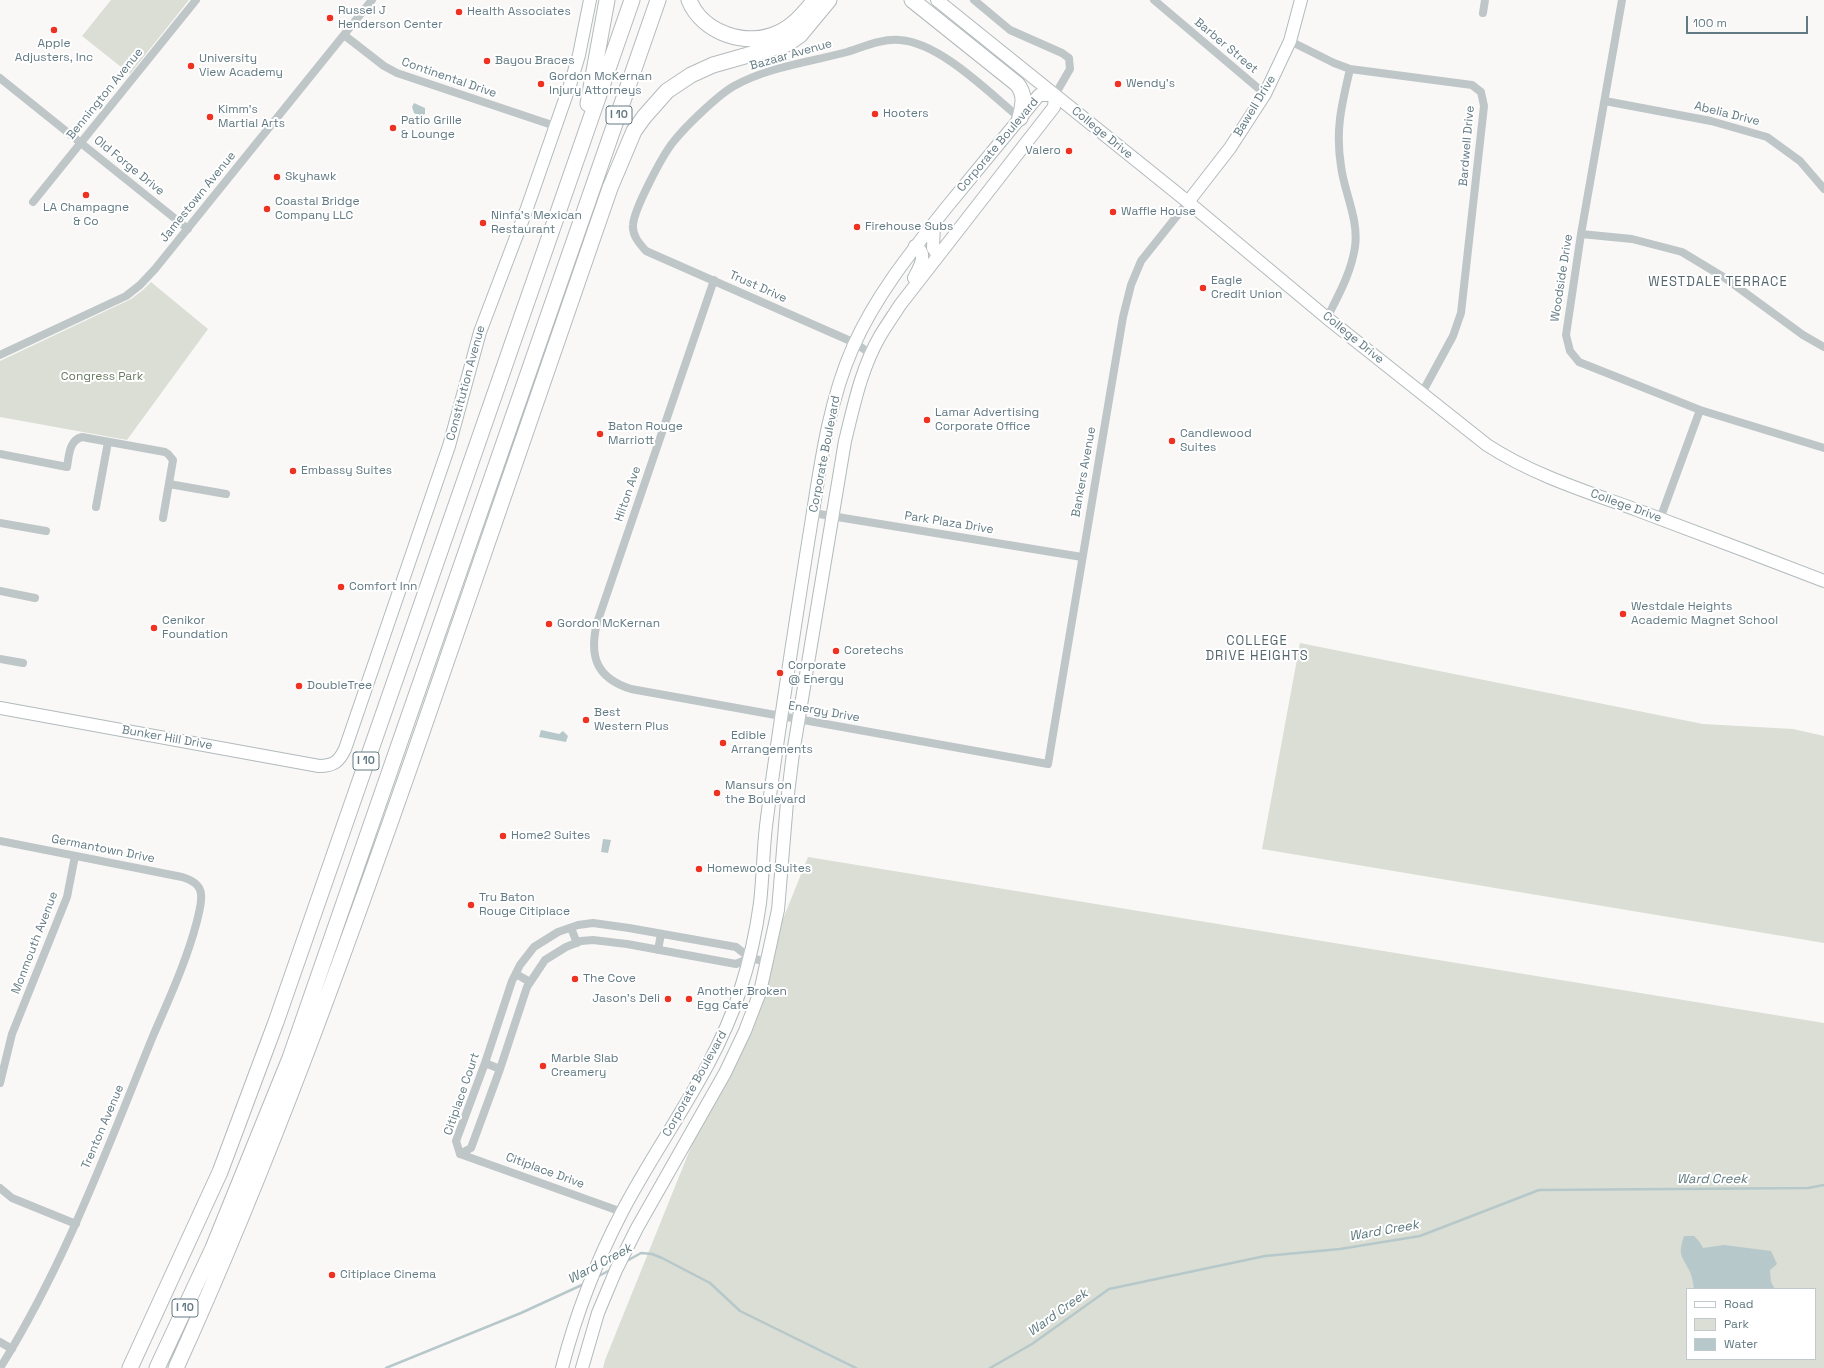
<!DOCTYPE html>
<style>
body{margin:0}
#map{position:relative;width:1824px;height:1368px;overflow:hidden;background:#f9f8f6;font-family:"Space Grotesk",sans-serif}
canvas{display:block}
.legend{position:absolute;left:1686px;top:1288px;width:130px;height:72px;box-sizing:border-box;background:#fff;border:1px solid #c0cacd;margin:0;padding:5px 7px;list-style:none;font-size:12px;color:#627a83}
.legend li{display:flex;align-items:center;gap:8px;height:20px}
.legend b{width:20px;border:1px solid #c0cacd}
.scale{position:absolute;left:1686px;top:16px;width:122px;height:18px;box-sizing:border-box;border:2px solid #627a83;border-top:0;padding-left:5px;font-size:12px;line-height:14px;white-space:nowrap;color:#627a83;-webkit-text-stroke:3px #fff;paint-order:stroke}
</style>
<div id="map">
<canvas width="1824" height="1368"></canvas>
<ul class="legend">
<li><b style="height:5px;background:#fff"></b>Road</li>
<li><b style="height:11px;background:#daded5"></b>Park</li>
<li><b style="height:11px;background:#b7c8ca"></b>Water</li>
</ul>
<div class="scale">100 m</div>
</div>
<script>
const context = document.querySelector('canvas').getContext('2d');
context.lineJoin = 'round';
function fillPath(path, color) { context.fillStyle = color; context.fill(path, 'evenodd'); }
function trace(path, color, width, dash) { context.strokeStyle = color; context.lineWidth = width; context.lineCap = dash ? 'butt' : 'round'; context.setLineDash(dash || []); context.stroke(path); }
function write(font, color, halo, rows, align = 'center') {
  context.font = font + ' "Space Grotesk",sans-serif'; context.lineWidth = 4; context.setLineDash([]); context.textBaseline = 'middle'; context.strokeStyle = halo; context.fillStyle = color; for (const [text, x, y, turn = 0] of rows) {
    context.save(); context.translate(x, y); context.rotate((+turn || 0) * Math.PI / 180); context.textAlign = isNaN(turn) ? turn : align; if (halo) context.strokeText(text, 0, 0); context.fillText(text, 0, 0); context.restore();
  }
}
const green = new Path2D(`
 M 111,0 L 189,0 L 130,74 L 82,36 Z
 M 151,282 L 208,329 L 127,440 L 0,417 L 0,361 L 131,299 L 143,290 Z
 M 1300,643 L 1703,724 L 1793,729 L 1824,736 L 1824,943 L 1262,849 Z
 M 808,857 L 1824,1023 L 1824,1368 L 603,1368 L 605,1360 ZM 1687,1289 L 1815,1289 L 1815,1359 L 1687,1359 Z`);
const water = new Path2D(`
 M 414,103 L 425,108 L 425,114 L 420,117 L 414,113 L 412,107 Z
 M 541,730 L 559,734 L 563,731 L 568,736 L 566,742 L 539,737 Z
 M 603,839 L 611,840 L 608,853 L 601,852 Z
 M 1684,1236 L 1694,1236 L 1699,1241 L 1703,1248 L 1724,1245 L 1771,1251 L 1777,1264 L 1770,1270 L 1771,1282 L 1775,1289 L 1694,1289 C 1693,1283 1692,1275 1689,1270 C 1681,1254 1678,1255 1684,1236 Z`);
const stream = new Path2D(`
 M 625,1262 L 641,1253 L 652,1254 L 662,1258 L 710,1283 L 740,1311 L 856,1368
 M 597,1277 L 612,1269
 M 386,1368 L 521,1313 L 584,1284
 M 990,1368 L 1032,1344 L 1109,1289 L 1265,1256 L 1340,1249 L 1420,1236 L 1539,1190 L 1808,1188 L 1824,1185`);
const street = new Path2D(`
 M 974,0 L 1010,30 L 1062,53 L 1069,58 L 1070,69 L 1055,95
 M 1154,0 L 1265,94
 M 1622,0 L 1581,234 L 1566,335 L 1570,351 L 1579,362 L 1700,410 L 1824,448
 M 1483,13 L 1485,0
 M 344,35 L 384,66 L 397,73 L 555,126
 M 1290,41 L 1334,63 L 1350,69 L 1472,85 L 1481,92 L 1484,106 L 1461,313 L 1453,336 L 1422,393
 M 0,78 L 188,229
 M 1605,101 L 1711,121 L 1767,137 L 1800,161 L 1824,189
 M 33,202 L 196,0
 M 1581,234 L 1632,239 L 1682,252 L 1725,278 L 1803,335 L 1824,347
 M 714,280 L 597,623 C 589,656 596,678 631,689 L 1048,764 L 1111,388 L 1123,317 L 1131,285 L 1141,261 L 1188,202
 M 1327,318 C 1339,294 1351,273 1355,247 C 1359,219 1344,192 1341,166 C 1335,129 1342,104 1350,69
 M 871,354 L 855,343 L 646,251 C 640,244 632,236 633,225 C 634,209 663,154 674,141 C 686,126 718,95 734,86 C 768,67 810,62 847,52 C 863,47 883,38 900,40 C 941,43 989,93 1020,118
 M 0,355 L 126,296 L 140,285 L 155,269 L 372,0
 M 0,454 L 67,467 C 69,456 69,440 82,437 L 165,452 L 168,454 L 173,460 L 163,518
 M 169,484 L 226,494
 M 96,507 L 108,442
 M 813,513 L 1082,557
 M 1660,519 L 1700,410
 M 0,523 L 46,531
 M 0,591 L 35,598
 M 0,659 L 23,663
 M 0,841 L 182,877 C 191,880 200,884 201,894 C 202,903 199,912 197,921 C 187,960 169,999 153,1036 C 107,1149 65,1264 0,1368
 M 571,928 L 577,943
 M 658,950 L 661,934
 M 516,974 L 530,982
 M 485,1063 L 500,1069
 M 0,1083 L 12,1034 L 67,897 L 75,856
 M 460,1154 L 456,1141 L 485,1063 L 512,981 L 520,965 L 534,947 L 558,932 L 578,925 L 593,923 L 629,928 L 736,947 L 750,958 L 768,962
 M 460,1154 L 471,1148 L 500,1069 L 527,987 L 545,960 L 566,947 L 581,941 L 593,940 L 627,944 L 736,964 L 750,958
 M 460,1154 L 622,1212
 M 0,1188 L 12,1198 L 76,1224
 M 0,1342 L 12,1349`);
const secondary = new Path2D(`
 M 937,0 L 1188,202 L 1327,318 L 1487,445 C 1533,475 1585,491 1637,510 C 1699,533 1762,557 1824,581
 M 1188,202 L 1230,148 L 1265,94 L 1290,41 L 1301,0
 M 934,223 L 933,248 L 938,255
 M 914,278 C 919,268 929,253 915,246
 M 0,708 L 319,766 C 333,766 339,762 345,749 L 449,446 L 480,332 L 526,211 L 571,82 L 579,55 L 590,0
 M 562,1368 C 576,1314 596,1262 622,1212 C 660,1139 714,1071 740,991 C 749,963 756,933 760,903 C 763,877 763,852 766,826 C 778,732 793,638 808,543 C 819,478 826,408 853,347 C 876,295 911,252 946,208 C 977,170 1008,133 1039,95 L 1055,95
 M 582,1368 L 598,1313 L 616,1270 L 637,1228 L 725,1073 L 745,1031 L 760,992 L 778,910 L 787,802 L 793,753 L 845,441 C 854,405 861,369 880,336 C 886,326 893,316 900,305 L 1054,107 L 1055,95`);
const highway = new Path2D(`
 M 689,0 C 702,33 747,48 778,33 C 794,26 804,13 815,0
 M 912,0 L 1017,84 C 1026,95 1023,105 1020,118
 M 588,104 L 607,0
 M 130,1368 L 220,1172 L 276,1022 L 632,0
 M 157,1368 L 213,1248 L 290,1058 L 658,0
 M 176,1368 C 270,1161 347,947 422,732 C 485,551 548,370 610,188 L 634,131 L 644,117 L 667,91 L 691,75 L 713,65 L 787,44 L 800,35 L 829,0`);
const markers = [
 [459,12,4,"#ee3121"],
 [330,18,4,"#ee3121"],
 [54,30,4,"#ee3121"],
 [487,61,4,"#ee3121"],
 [191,66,4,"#ee3121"],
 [541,84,4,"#ee3121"],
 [1118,84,4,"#ee3121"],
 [875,114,4,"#ee3121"],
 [210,117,4,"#ee3121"],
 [393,128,4,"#ee3121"],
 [1069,151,4,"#ee3121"],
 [277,177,4,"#ee3121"],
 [86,195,4,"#ee3121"],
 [267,209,4,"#ee3121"],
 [1113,212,4,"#ee3121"],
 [483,223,4,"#ee3121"],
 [857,227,4,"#ee3121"],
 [1203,288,4,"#ee3121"],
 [927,420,4,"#ee3121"],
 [600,434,4,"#ee3121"],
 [1172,441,4,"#ee3121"],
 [293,471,4,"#ee3121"],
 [341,587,4,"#ee3121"],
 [1623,614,4,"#ee3121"],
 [549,624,4,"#ee3121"],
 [154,628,4,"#ee3121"],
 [836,651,4,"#ee3121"],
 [780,673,4,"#ee3121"],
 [299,686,4,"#ee3121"],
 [586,720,4,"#ee3121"],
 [723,743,4,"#ee3121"],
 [717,793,4,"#ee3121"],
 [503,836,4,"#ee3121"],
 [699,869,4,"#ee3121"],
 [471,905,4,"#ee3121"],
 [575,979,4,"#ee3121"],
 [668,999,4,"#ee3121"],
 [689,999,4,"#ee3121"],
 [543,1066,4,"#ee3121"],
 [332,1275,4,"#ee3121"]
];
const shields = [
 [619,115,26],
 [366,761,26],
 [185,1308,26]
];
const shieldNames = [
 ["I 10",619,115],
 ["I 10",366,761],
 ["I 10",185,1308]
];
const poiNames = [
 ["Russel J",338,11],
 ["Henderson Center",338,25],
 ["Health Associates",467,12],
 ["Apple",54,44,"center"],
 ["Adjusters, Inc",54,58,"center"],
 ["University",199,59],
 ["View Academy",199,73],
 ["Bayou Braces",495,61],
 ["Gordon McKernan",549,77],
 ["Injury Attorneys",549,91],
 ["Wendy's",1126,84],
 ["Kimm's",218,110],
 ["Martial Arts",218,124],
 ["Hooters",883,114],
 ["Patio Grille",401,121],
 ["& Lounge",401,135],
 ["Valero",1061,151,"right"],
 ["Skyhawk",285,177],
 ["Coastal Bridge",275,202],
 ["Company LLC",275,216],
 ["LA Champagne",86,208,"center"],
 ["& Co",86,222,"center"],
 ["Waffle House",1121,212],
 ["Ninfa's Mexican",491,216],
 ["Restaurant",491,230],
 ["Firehouse Subs",865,227],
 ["Eagle",1211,281],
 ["Credit Union",1211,295],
 ["Lamar Advertising",935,413],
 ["Corporate Office",935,427],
 ["Baton Rouge",608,427],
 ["Marriott",608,441],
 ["Candlewood",1180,434],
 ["Suites",1180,448],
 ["Embassy Suites",301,471],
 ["Comfort Inn",349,587],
 ["Westdale Heights",1631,607],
 ["Academic Magnet School",1631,621],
 ["Cenikor",162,621],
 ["Foundation",162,635],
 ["Gordon McKernan",557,624],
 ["Coretechs",844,651],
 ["Corporate",788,666],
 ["@ Energy",788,680],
 ["DoubleTree",307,686],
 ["Best",594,713],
 ["Western Plus",594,727],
 ["Edible",731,736],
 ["Arrangements",731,750],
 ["Mansurs on",725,786],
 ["the Boulevard",725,800],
 ["Home2 Suites",511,836],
 ["Homewood Suites",707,869],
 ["Tru Baton",479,898],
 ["Rouge Citiplace",479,912],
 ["The Cove",583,979],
 ["Another Broken",697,992],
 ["Egg Cafe",697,1006],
 ["Jason's Deli",660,999,"right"],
 ["Marble Slab",551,1059],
 ["Creamery",551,1073],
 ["Citiplace Cinema",340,1275]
];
const streetNames = [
 ["Barber Street",1226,46,40],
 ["Bazaar Avenue",791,55,-16],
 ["Continental Drive",449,78,19],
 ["Bennington Avenue",105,94,-51],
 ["Bawell Drive",1255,106,-59],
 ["Abelia Drive",1727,114,14],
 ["College Drive",1102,133,39],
 ["Corporate Boulevard",998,145,-50],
 ["Bardwell Drive",1467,146,-85],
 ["Old Forge Drive",129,166,39],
 ["Jamestown Avenue",198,197,-51],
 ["Woodside Drive",1562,278,-81],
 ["Trust Drive",758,287,24],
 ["College Drive",1353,338,39],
 ["Constitution Avenue",466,383,-75],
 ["Corporate Boulevard",825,454,-79],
 ["Bankers Avenue",1084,472,-80],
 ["Hilton Ave",628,494,-71],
 ["College Drive",1626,506,20],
 ["Park Plaza Drive",949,523,9],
 ["Energy Drive",824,712,10],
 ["Bunker Hill Drive",167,738,10],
 ["Germantown Drive",103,849,11],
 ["Monmouth Avenue",35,943,-69],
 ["Corporate Boulevard",695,1084,-61],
 ["Citiplace Court",462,1094,-71],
 ["Trenton Avenue",103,1127,-67],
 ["Citiplace Drive",545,1171,20]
];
const parkNames = [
 ["Congress Park",102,377]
];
const neighbourhoodNames = [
 ["WESTDALE TERRACE",1718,282],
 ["COLLEGE",1257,641],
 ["DRIVE HEIGHTS",1257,656]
];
const waterNames = [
 ["Ward Creek",1712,1179],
 ["Ward Creek",1384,1231,-10],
 ["Ward Creek",600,1264,-28],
 ["Ward Creek",1058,1313,-36]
];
fillPath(green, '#daded5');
fillPath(water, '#b7c8ca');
trace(stream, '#b7c8ca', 2.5);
trace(secondary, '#b1babd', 14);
trace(highway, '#b4babd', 17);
trace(street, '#bfc6c8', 8);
trace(secondary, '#fff', 12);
trace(highway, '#fff', 15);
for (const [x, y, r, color] of markers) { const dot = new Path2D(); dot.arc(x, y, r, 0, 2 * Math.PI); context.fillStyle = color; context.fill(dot); trace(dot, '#fff', 1.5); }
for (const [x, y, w] of shields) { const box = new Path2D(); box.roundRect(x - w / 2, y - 9, w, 18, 3); context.fillStyle = '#fff'; context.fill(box); trace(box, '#627a83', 1); }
write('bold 11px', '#627a83', null, shieldNames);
write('12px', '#627a83', '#fff', poiNames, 'left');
write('12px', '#627a83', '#fff', streetNames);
write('12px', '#6a7a61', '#fff', parkNames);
context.letterSpacing = '1px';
write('13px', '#54666d', '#fff', neighbourhoodNames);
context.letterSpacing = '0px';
write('italic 13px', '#5d797d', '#fff', waterNames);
</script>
